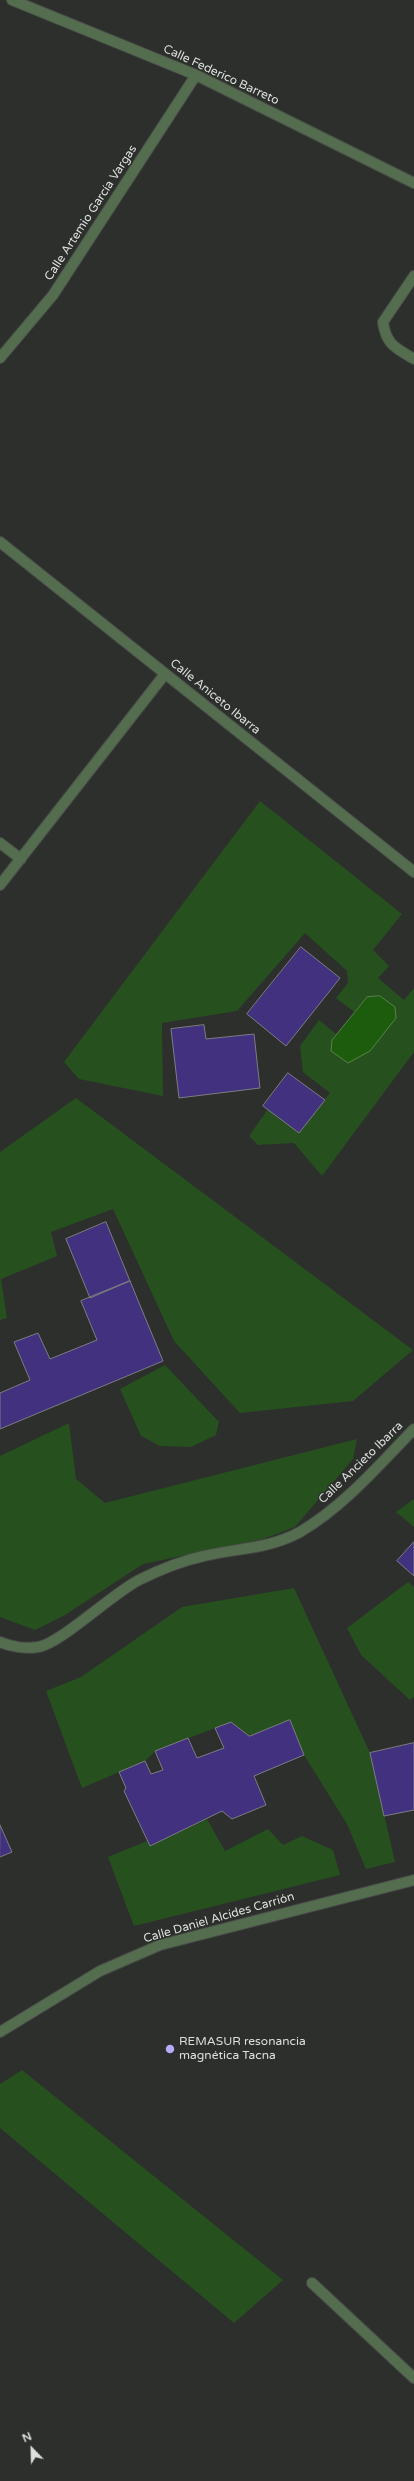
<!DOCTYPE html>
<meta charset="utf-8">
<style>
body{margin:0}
#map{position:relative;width:414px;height:2481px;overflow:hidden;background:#2c2f2c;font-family:"Varela Round",sans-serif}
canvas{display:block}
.north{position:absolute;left:12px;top:2429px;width:40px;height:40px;-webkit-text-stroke:3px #2c2f2c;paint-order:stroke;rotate:337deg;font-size:11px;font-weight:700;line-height:16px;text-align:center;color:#dcdfdc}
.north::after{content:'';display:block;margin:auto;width:14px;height:18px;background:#dcdfdc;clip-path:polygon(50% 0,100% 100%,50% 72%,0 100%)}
</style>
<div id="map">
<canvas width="414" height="2481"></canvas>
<div class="north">N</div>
</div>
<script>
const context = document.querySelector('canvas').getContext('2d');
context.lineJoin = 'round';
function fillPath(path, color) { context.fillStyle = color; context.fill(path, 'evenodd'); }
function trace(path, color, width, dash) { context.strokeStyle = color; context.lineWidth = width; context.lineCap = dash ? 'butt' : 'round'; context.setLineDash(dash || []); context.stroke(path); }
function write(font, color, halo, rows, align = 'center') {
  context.font = font + ' "Varela Round",sans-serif'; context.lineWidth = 3; context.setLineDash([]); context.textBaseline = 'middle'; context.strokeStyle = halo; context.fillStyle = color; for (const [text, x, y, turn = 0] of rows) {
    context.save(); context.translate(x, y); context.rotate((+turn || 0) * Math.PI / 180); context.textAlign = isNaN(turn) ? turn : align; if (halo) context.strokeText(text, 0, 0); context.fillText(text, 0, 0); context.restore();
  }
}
const green = new Path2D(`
 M 260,801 L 402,914 L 373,950 L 389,966 L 378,978 L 404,1000 L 414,988 L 414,1052 L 322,1176 L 294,1143 L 258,1145 L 249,1136 L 268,1109 L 299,1133 L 330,1093 L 303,1072 L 300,1046 L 319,1020 L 336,1034 L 332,1040 L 396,1018 L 395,1007 L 380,996 L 367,997 L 354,1012 L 336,998 L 348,983 L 347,971 L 305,933 L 237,1011 L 162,1023 L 163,1096 L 79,1079 L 64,1062 Z
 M 76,1098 L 413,1350 L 353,1401 L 240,1413 L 174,1341 L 113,1209 L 51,1232 L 57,1256 L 1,1279 L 7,1318 L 0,1320 L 0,1152 Z
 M 165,1365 L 219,1422 L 216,1435 L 191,1447 L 160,1446 L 141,1436 L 120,1389 Z
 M 69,1423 L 76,1479 L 105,1503 L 357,1439 L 353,1459 L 295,1527 L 263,1539 L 143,1564 L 65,1615 L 35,1630 L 0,1617 L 0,1456 Z
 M 414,1499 L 414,1527 L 396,1512 Z
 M 408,1582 L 414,1587 L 414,1697 L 410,1700 L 361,1655 L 347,1628 Z
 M 294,1588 L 370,1753 L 395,1862 L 366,1869 L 347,1824 L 304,1755 L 290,1720 L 249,1736 L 231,1722 L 155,1751 L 145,1761 L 82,1788 L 46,1691 L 81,1677 L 182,1607 Z
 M 207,1819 L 225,1851 L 268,1829 L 283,1845 L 302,1836 L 333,1850 L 340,1875 L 134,1926 L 108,1857 L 147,1841 L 150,1846 Z
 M 22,2070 L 283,2280 L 234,2323 L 0,2128 L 0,2084 Z`);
const water = new Path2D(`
 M 380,996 L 395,1007 L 396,1018 L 370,1051 L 348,1063 L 331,1051 L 332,1040 L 367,997 Z`);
const building = new Path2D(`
 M 301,947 L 340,978 L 286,1046 L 247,1014 Z
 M 204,1025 L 206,1039 L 254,1034 L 260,1088 L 179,1098 L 171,1029 Z
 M 288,1073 L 325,1100 L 299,1133 L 263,1106 Z
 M 106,1222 L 130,1281 L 90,1298 L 66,1239 Z
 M 130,1281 L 163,1361 L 0,1429 L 0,1393 L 30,1380 L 14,1342 L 38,1333 L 50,1359 L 97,1340 L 81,1301 Z
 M 414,1542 L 414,1576 L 397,1561 Z
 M 290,1720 L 304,1755 L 254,1776 L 266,1805 L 232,1819 L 222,1811 L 150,1846 L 124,1791 L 126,1788 L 119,1772 L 145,1761 L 151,1774 L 163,1770 L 155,1751 L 188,1738 L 197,1758 L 224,1748 L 215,1728 L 231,1722 L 249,1736 Z
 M 414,1743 L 414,1810 L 384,1816 L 370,1753 Z
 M 0,1825 L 12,1852 L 0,1857 Z`);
const lane = new Path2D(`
 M 312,2283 L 414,2378`);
const street = new Path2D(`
 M 12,0 L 196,75 L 414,183
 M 414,276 L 383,322 C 386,345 396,348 414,359
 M 0,358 L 53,295 L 196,75
 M 0,542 L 414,872
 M 0,843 L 21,859
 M 0,885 L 165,674
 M 0,1642 C 11,1647 26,1649 38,1647 C 60,1644 113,1593 139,1580 C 159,1570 181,1561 204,1556 C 237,1548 269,1549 300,1532 C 344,1506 378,1466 414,1429
 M 0,2032 L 100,1971 L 160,1945 L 414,1880`);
const markers = [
 [170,2049,5,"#b4acf9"]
];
const streetNames = [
 ["Calle Federico Barreto",221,75,25],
 ["Calle Artemio García Vargas",91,213,-57],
 ["Calle Aniceto Ibarra",215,697,39],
 ["Calle Ancieto Ibarra",361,1463,-44],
 ["Calle Daniel Alcídes Carrión",219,1918,-16]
];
const poiNames = [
 ["REMASUR resonancia",179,2042],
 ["magnética Tacna",179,2056]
];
fillPath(green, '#27501f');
fillPath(water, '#1d5c0d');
trace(water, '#56834b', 1);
fillPath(building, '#41317f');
trace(building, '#7d7d82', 1);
trace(lane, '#484b48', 12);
trace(street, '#484b48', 12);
trace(lane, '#536d4e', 10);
trace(street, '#536d4e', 10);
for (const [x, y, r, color] of markers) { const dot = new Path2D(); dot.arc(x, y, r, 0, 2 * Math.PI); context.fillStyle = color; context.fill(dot); trace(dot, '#2c2f2c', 1.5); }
write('12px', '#dcdfdc', '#2c2f2c', streetNames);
write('12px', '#dcdfdc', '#2c2f2c', poiNames, 'left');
</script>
